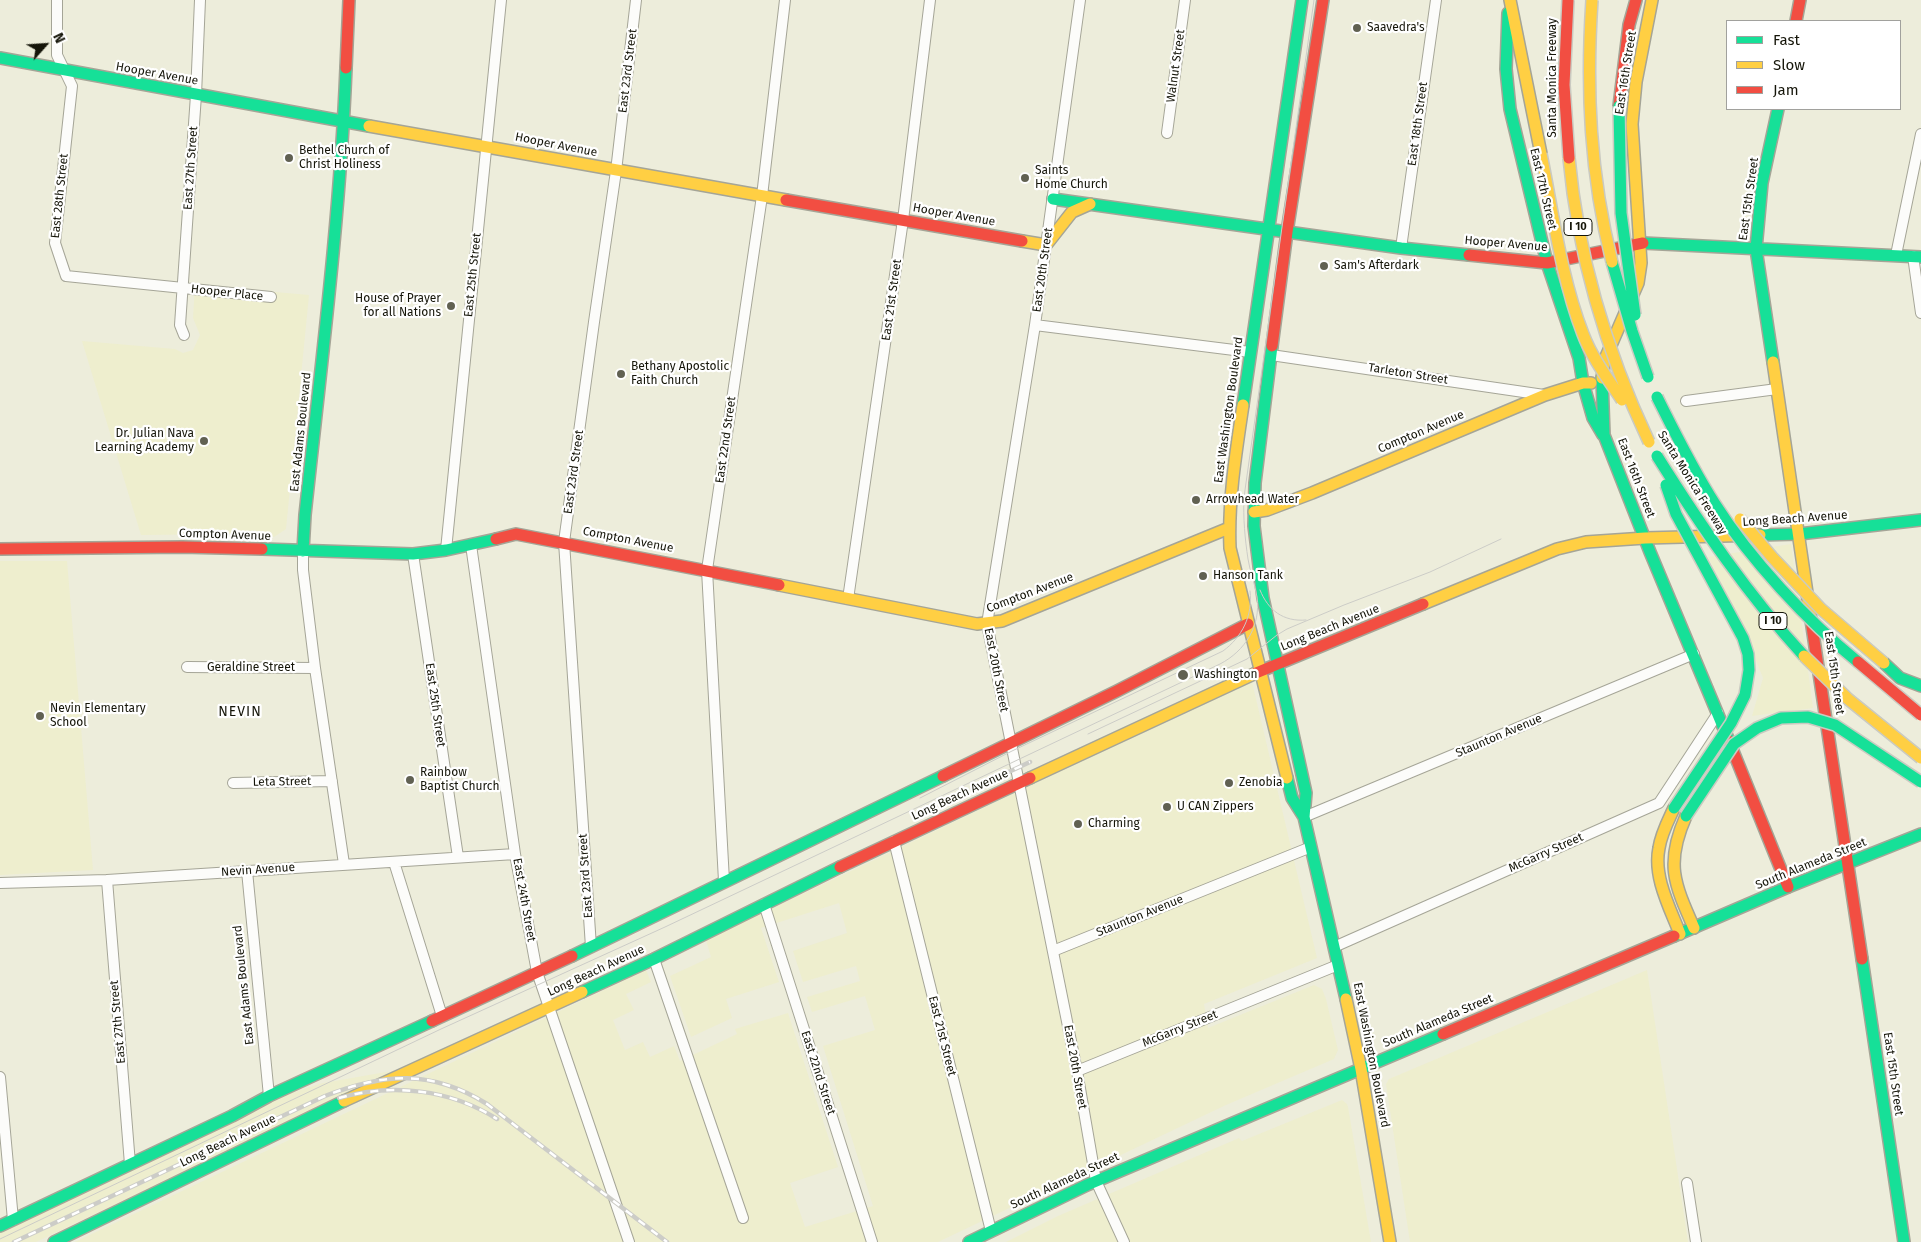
<!DOCTYPE html>
<style>
body{margin:0}
#map{position:relative;width:1921px;height:1242px;overflow:hidden;background:#ededdb;font-family:"Fira Sans",sans-serif}
canvas{display:block}
.legend{position:absolute;left:1726px;top:20px;width:175px;height:90px;box-sizing:border-box;background:#fff;border:1px solid #a1a19d;margin:0;padding:6px 9px;list-style:none;font-size:15px;color:#151509}
.legend li{display:flex;align-items:center;gap:10px;height:25px}
.legend b{width:25px;border:1px solid #a1a19d}
.north{position:absolute;left:20px;top:20px;width:50px;height:50px;-webkit-text-stroke:4px #fff;paint-order:stroke;rotate:64deg;font-size:14px;font-weight:700;line-height:20px;text-align:center;color:#151509}
.north::after{content:'';display:block;margin:auto;width:18px;height:22px;background:#151509;clip-path:polygon(50% 0,100% 100%,50% 72%,0 100%)}
</style>
<div id="map">
<canvas width="1921" height="1242"></canvas>
<ul class="legend">
<li><b style="height:6px;background:#16e098"></b>Fast</li>
<li><b style="height:6px;background:#ffcf43"></b>Slow</li>
<li><b style="height:6px;background:#f24e42"></b>Jam</li>
</ul>
<div class="north">N</div>
</div>
<script>
const context = document.querySelector('canvas').getContext('2d');
context.lineJoin = 'round';
function fillPath(path, color) { context.fillStyle = color; context.fill(path, 'evenodd'); }
function trace(path, color, width, dash) { context.strokeStyle = color; context.lineWidth = width; context.lineCap = dash ? 'butt' : 'round'; context.setLineDash(dash || []); context.stroke(path); }
function write(font, color, halo, rows, align = 'center') {
  context.font = font + ' "Fira Sans",sans-serif'; context.lineWidth = 4.5; context.setLineDash([]); context.textBaseline = 'middle'; context.strokeStyle = halo; context.fillStyle = color; for (const [text, x, y, turn = 0] of rows) {
    context.save(); context.translate(x, y); context.rotate((+turn || 0) * Math.PI / 180); context.textAlign = isNaN(turn) ? turn : align; if (halo) context.strokeText(text, 0, 0); context.fillText(text, 0, 0); context.restore();
  }
}
const built = new Path2D(`
 M 195,285 L 309,295 L 286,529 L 274,537 L 238,538 L 230,534 L 141,535 L 82,341 L 175,349 L 183,353 L 193,350 L 200,335 L 193,318 Z
 M 1791,544 L 1813,708 L 1752,716 L 1763,678 L 1744,630 L 1708,557 Z
 M 0,561 L 67,561 L 93,870 L 0,875 Z
 M 1250,681 L 1252,682 L 1317,958 L 1204,1004 L 1208,1028 L 1314,985 L 1322,989 L 1326,999 L 1338,1050 L 1334,1059 L 1226,1105 L 938,1242 L 75,1242 L 646,970 L 651,982 L 626,994 L 634,1010 L 613,1020 L 625,1050 L 643,1042 L 650,1057 L 674,1046 L 680,1061 L 737,1034 L 735,1029 L 788,1013 L 838,1167 L 790,1183 L 805,1227 L 873,1206 L 823,1046 L 875,1030 L 865,996 L 812,1012 L 807,997 L 860,981 L 856,966 L 803,982 L 793,951 L 847,933 L 839,903 L 761,928 L 779,982 L 726,999 L 732,1018 L 691,1037 L 670,976 L 711,957 L 706,940 Z
 M 1647,970 L 1688,1242 L 1410,1242 L 1386,1084 L 1389,1079 Z
 M 398,1071 L 36,1242 L 0,1242 L 0,1230 L 282,1096 L 323,1083 L 386,1072 Z
 M 1342,1100 L 1347,1104 L 1348,1107 L 1371,1242 L 1006,1242 L 1058,1216 L 1239,1138 L 1242,1141 Z`);
const street = new Path2D(`
 M 57,0 L 57,55 L 72,86 L 55,243 L 66,276 L 271,297
 M 1080,0 L 1035,325 L 987,624 L 1077,1071 L 1096,1181 L 1124,1242
 M 1167,133 L 1185,0
 M 1401,248 L 1436,0
 M 1896,255 L 1921,134
 M 1913,256 L 1921,313
 M 1035,325 L 1250,352
 M 184,335 L 180,325 L 196,95 L 200,0
 M 1271,355 L 1544,395
 M 1686,401 L 1777,389
 M 471,545 L 515,854 L 537,972 L 629,1242
 M 446,550 L 501,0
 M 303,551 L 303,570 L 315,668 L 344,864
 M 413,554 L 458,857
 M 848,599 L 903,220 L 930,0
 M 187,667 L 315,668
 M 233,783 L 332,781
 M 1304,817 L 1694,654
 M 894,841 L 991,1231
 M 394,862 L 442,1016
 M 247,871 L 269,1096
 M 107,880 L 130,1164
 M 724,881 L 707,570 L 762,196 L 785,0
 M 0,883 L 107,880 L 515,854
 M 764,904 L 872,1242
 M 591,947 L 564,542 L 594,322 L 616,171 L 636,0
 M 1334,947 L 1659,803 L 1718,713
 M 1053,951 L 1311,847
 M 654,959 L 743,1218
 M 1077,1071 L 1338,965
 M 0,1077 L 13,1220
 M 1687,1183 L 1696,1242`);
const fast = new Path2D(`
 M 1508,13 L 1506,69 L 1510,109 L 1547,263 L 1579,358 L 1583,383 L 1593,418 L 1603,435
 M 0,58 L 369,126
 M 1053,199 L 1401,248 L 1469,255
 M 1643,243 L 1921,257
 M 1272,346 L 1255,483 L 1254,526 L 1263,598 L 1306,793 L 1304,817
 M 1773,362 L 1756,249 L 1762,183 L 1778,109
 M 1602,378 L 1604,435 L 1650,552 L 1729,741
 M 1243,405 L 1302,0
 M 1760,535 L 1799,534 L 1921,520
 M 262,549 L 413,554 L 446,550 L 496,539
 M 303,551 L 305,515 C 321,366 340,218 346,68
 M 1884,663 L 1900,678 L 1921,686
 M 1287,778 L 1292,798 L 1304,817 L 1346,999
 M 1674,936 L 1788,887 L 1921,834
 M 572,956 L 943,776
 M 1862,959 L 1904,1242
 M 582,992 L 654,959 L 840,867
 M 0,1226 L 232,1116 L 269,1096 L 432,1021
 M 54,1242 L 344,1101
 M 969,1242 L 1087,1185 L 1443,1034`);
const slow = new Path2D(`
 M 1510,0 L 1541,154
 M 369,126 L 786,200
 M 1022,241 L 1046,245 L 1072,212 L 1090,204
 M 1773,362 L 1811,620
 M 1602,378 L 1605,359 L 1638,283 L 1641,263 L 1632,124 L 1636,82 L 1652,0
 M 1243,405 C 1236,452 1228,500 1230,548 L 1287,778
 M 1254,512 L 1267,510 L 1312,493 L 1545,395 L 1583,383 L 1591,383
 M 779,585 L 977,624 L 1002,621 L 1229,528
 M 1423,604 L 1557,549 L 1586,542 L 1645,538 L 1760,535
 M 1030,778 L 1256,673
 M 1674,808 C 1668,821 1661,834 1659,848 C 1653,877 1670,908 1680,934
 M 1686,816 C 1665,863 1674,883 1694,928
 M 1346,999 L 1361,1069 L 1390,1242
 M 344,1101 L 582,992`);
const jam = new Path2D(`
 M 1796,21 L 1800,0
 M 346,68 L 349,0
 M 1619,106 L 1629,25 L 1636,0
 M 786,200 L 1022,241
 M 1469,255 L 1547,263 L 1643,243
 M 1272,346 L 1287,232 L 1323,0
 M 496,539 L 516,534 L 779,585
 M 0,549 L 182,547 L 262,549
 M 1811,620 L 1862,959
 M 1256,673 L 1423,604
 M 1729,741 L 1788,887
 M 943,776 L 1117,691 L 1248,624
 M 840,867 L 1030,778
 M 432,1021 L 572,956
 M 1443,1034 L 1674,936`);
const tram = new Path2D(`
 M 1260,590 C 1268,610 1283,622 1306,620
 M 1088,734 L 1247,659 L 1277,635 L 1287,629 L 1344,605 L 1430,572 L 1501,539
 M 920,798 L 1012,751 L 1223,651 C 1242,637 1253,616 1250,591
 M 0,1239 L 441,1029 L 665,927 L 1220,664 C 1245,651 1261,626 1257,597 C 1255,584 1250,572 1248,559 C 1245,539 1243,518 1244,497 L 1314,0`);
const rail = new Path2D(`
 M 1000,776 L 1030,762
 M 339,1098 C 392,1083 450,1089 497,1119
 M 14,1242 L 325,1096 C 384,1073 431,1069 487,1104 L 667,1242`);
const fastBridge = new Path2D(`
 M 1619,106 L 1621,213 L 1635,315
 M 1612,262 L 1632,331 L 1648,377
 M 1657,397 C 1675,433 1693,470 1715,504 C 1750,559 1807,621 1858,662
 M 1657,456 C 1701,526 1748,595 1804,656
 M 1666,485 L 1676,514 L 1743,638 L 1748,654 L 1749,670 L 1745,695 L 1731,723 L 1674,808
 M 1686,816 L 1734,744 L 1757,728 L 1781,718 L 1808,717 L 1835,725 L 1921,782`);
const slowBridge = new Path2D(`
 M 1592,0 C 1586,90 1590,174 1612,262
 M 1541,154 C 1553,213 1561,277 1583,334 C 1592,358 1608,379 1622,400
 M 1569,158 C 1578,256 1607,353 1649,442
 M 1740,519 L 1772,557 L 1821,609 L 1884,663
 M 1804,656 L 1848,699 L 1921,758`);
const jamBridge = new Path2D(`
 M 1568,0 L 1564,85 L 1569,158
 M 1858,662 L 1921,715`);
const markers = [
 [1357,28,5,"#616152"],
 [289,158,5,"#616152"],
 [1025,178,5,"#616152"],
 [1324,266,5,"#616152"],
 [451,306,5,"#616152"],
 [621,374,5,"#616152"],
 [204,441,5,"#616152"],
 [1196,500,5,"#616152"],
 [1203,576,5,"#616152"],
 [1183,675,6,"#616152"],
 [40,716,5,"#616152"],
 [410,780,5,"#616152"],
 [1229,783,5,"#616152"],
 [1167,807,5,"#616152"],
 [1078,824,5,"#616152"]
];
const shields = [
 [1578,227,28],
 [1773,621,28]
];
const shieldNames = [
 ["I 10",1578,227],
 ["I 10",1773,621]
];
const poiNames = [
 ["Saavedra's",1367,28],
 ["Bethel Church of",299,151],
 ["Christ Holiness",299,165],
 ["Saints",1035,171],
 ["Home Church",1035,185],
 ["Sam's Afterdark",1334,266],
 ["House of Prayer",441,299,"right"],
 ["for all Nations",441,313,"right"],
 ["Bethany Apostolic",631,367],
 ["Faith Church",631,381],
 ["Dr. Julian Nava",194,434,"right"],
 ["Learning Academy",194,448,"right"],
 ["Arrowhead Water",1206,500],
 ["Hanson Tank",1213,576],
 ["Washington",1194,675],
 ["Nevin Elementary",50,709],
 ["School",50,723],
 ["Rainbow",420,773],
 ["Baptist Church",420,787],
 ["Zenobia",1239,783],
 ["U CAN Zippers",1177,807],
 ["Charming",1088,824]
];
const streetNames = [
 ["Walnut Street",1176,66,-82],
 ["East 23rd Street",628,71,-83],
 ["East 16th Street",1626,73,-81],
 ["Hooper Avenue",157,74,10],
 ["Santa Monica Freeway",1553,78,-90],
 ["East 18th Street",1418,124,-82],
 ["Hooper Avenue",556,145,11],
 ["East 27th Street",191,168,-86],
 ["East 17th Street",1543,189,77],
 ["East 28th Street",60,196,-84],
 ["East 15th Street",1749,199,-82],
 ["Hooper Avenue",954,215,10],
 ["Hooper Avenue",1506,244,5],
 ["East 20th Street",1043,270,-82],
 ["East 25th Street",473,275,-84],
 ["Hooper Place",227,293,6],
 ["East 21st Street",892,300,-82],
 ["Tarleton Street",1408,374,9],
 ["East Washington Boulevard",1229,410,-82],
 ["East Adams Boulevard",301,432,-84],
 ["Compton Avenue",1421,432,-23],
 ["East 22nd Street",726,440,-82],
 ["East 23rd Street",574,472,-82],
 ["East 16th Street",1636,478,69],
 ["Santa Monica Freeway",1692,483,58],
 ["Long Beach Avenue",1795,519,-4],
 ["Compton Avenue",225,535,2],
 ["Compton Avenue",628,540,11],
 ["Compton Avenue",1030,593,-21],
 ["Long Beach Avenue",1330,628,-22],
 ["Geraldine Street",251,668],
 ["East 20th Street",996,670,79],
 ["East 15th Street",1834,673,82],
 ["East 25th Street",435,705,82],
 ["Staunton Avenue",1499,736,-23],
 ["Leta Street",282,782,-1],
 ["Long Beach Avenue",960,795,-25],
 ["McGarry Street",1546,853,-24],
 ["South Alameda Street",1811,864,-22],
 ["Nevin Avenue",258,870,-4],
 ["East 23rd Street",586,876,-94],
 ["East 24th Street",524,900,80],
 ["Staunton Avenue",1140,916,-22],
 ["Long Beach Avenue",596,971,-25],
 ["East Adams Boulevard",244,985,-96],
 ["South Alameda Street",1438,1021,-23],
 ["East 27th Street",118,1022,-95],
 ["McGarry Street",1180,1029,-22],
 ["East 21st Street",942,1036,76],
 ["East Washington Boulevard",1371,1055,79],
 ["East 20th Street",1075,1067,80],
 ["East 22nd Street",818,1073,72],
 ["East 15th Street",1893,1074,82],
 ["Long Beach Avenue",228,1141,-26],
 ["South Alameda Street",1065,1181,-25]
];
const neighbourhoodNames = [
 ["NEVIN",240,712]
];
fillPath(built, '#eeeece');
trace(street, '#a5a597', 12);
trace(fast, '#a5a597', 14);
trace(slow, '#a5a597', 14);
trace(jam, '#a5a597', 14);
trace(street, '#fcfcfa', 10);
trace(fast, '#16e098', 11);
trace(slow, '#ffcf43', 11);
trace(jam, '#f24e42', 11);
trace(tram, '#ccccc7', 1);
trace(rail, '#ccccc7', 4.5);
trace(rail, '#fff', 2.5, [8]);
trace(fastBridge, '#cacac1', 14, []);
trace(slowBridge, '#cacac1', 14, []);
trace(jamBridge, '#cacac1', 14, []);
trace(fastBridge, '#16e098', 11);
trace(slowBridge, '#ffcf43', 11);
trace(jamBridge, '#f24e42', 11);
for (const [x, y, r, color] of markers) { const dot = new Path2D(); dot.arc(x, y, r, 0, 2 * Math.PI); context.fillStyle = color; context.fill(dot); trace(dot, '#fff', 2); }
for (const [x, y, w] of shields) { const box = new Path2D(); box.roundRect(x - w / 2, y - 8.5, w, 17, 4); context.fillStyle = '#fff'; context.fill(box); trace(box, '#151509', 1); }
write('bold 11px', '#151509', null, shieldNames);
write('12px', '#151509', '#fff', poiNames, 'left');
write('12px', '#151509', '#fff', streetNames);
context.letterSpacing = '1px';
write('14px', '#151509', '#fff', neighbourhoodNames);
context.letterSpacing = '0px';
</script>
